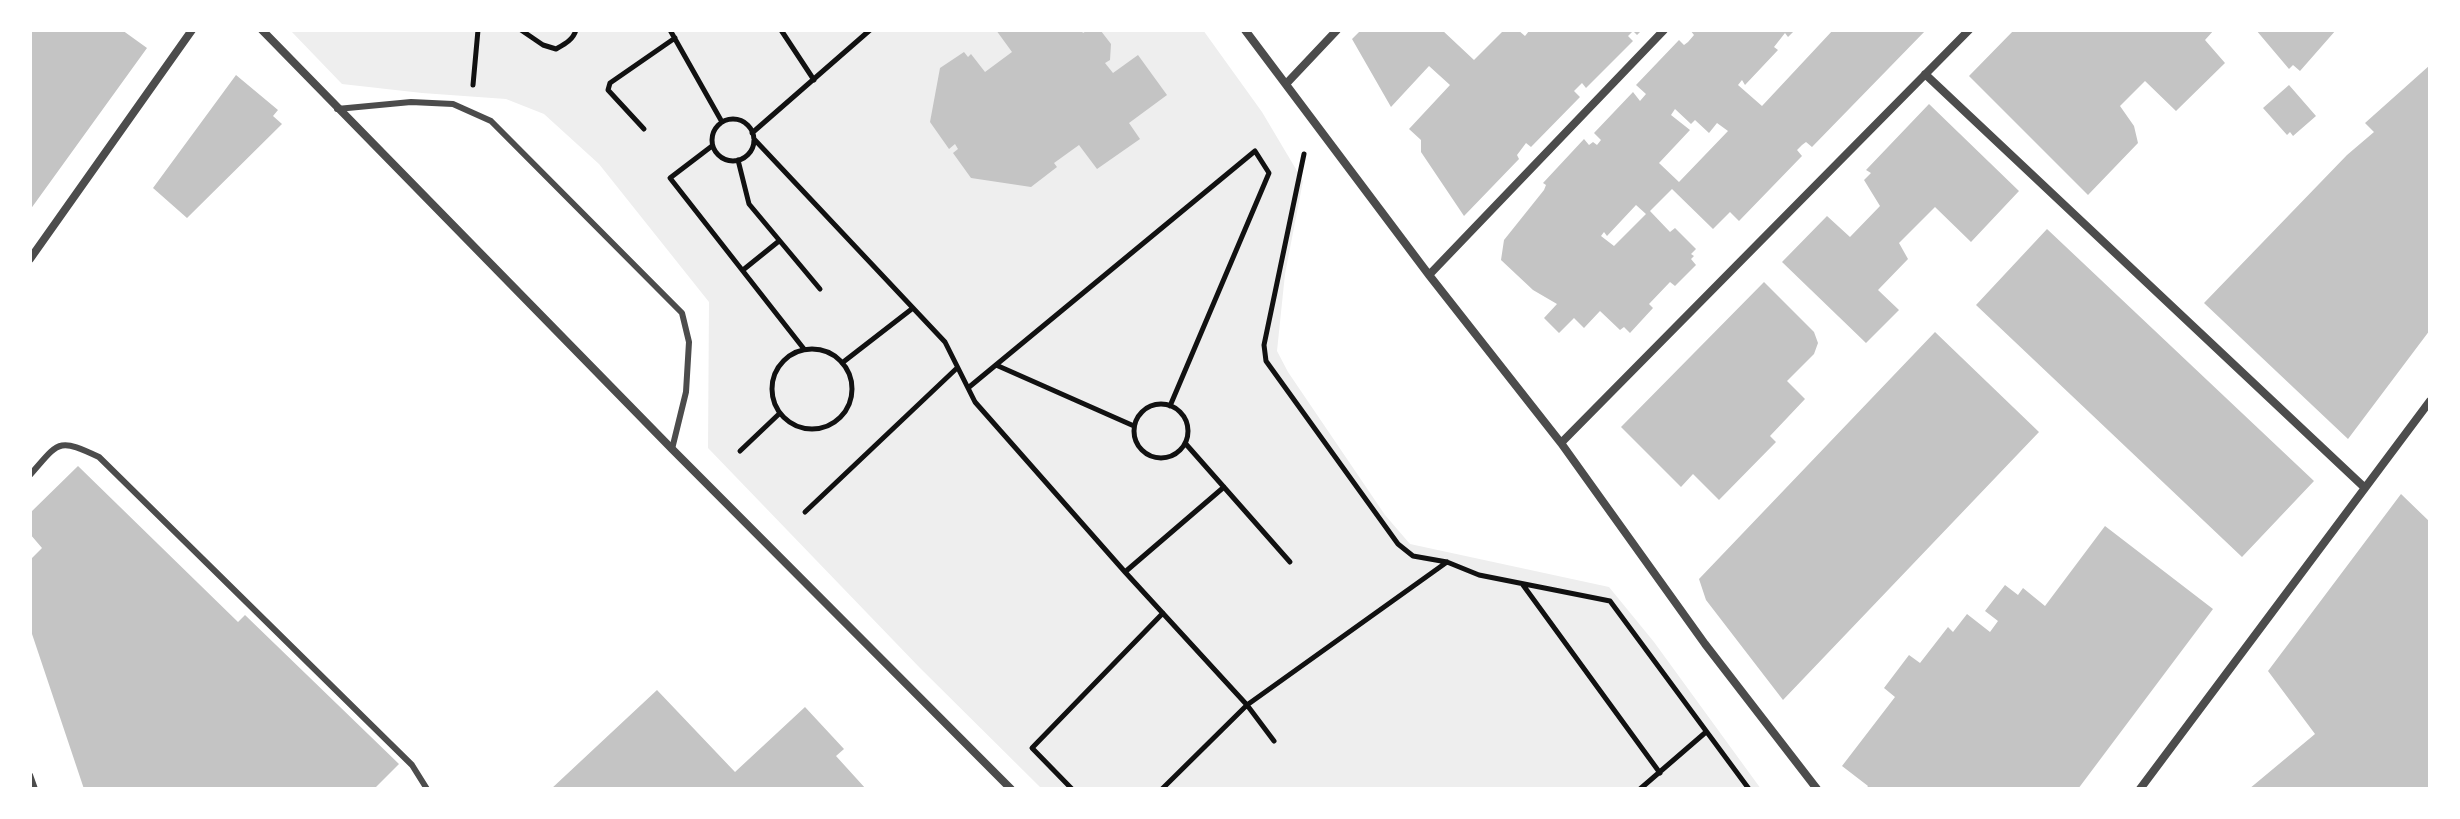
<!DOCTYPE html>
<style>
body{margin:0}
#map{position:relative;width:2460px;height:819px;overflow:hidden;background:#fff;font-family:"Open Sans",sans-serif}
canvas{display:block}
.frame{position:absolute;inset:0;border:32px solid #fff;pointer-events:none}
</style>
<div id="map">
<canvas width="2460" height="819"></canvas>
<div class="frame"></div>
</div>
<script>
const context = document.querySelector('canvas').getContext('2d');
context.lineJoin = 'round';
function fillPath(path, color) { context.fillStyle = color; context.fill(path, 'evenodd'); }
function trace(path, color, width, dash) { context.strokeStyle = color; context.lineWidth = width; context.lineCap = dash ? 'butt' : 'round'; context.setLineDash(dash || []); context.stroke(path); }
const green = new Path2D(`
 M 290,30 L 1203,30 L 1262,112 L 1303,181 L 1285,274 L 1277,351 L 1288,372 L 1385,515 L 1410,544 L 1609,587 L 1654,642 L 1761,789 L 1042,789 L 920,668 L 708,448 L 709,302 L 599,164 L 544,114 L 506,99 L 422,93 L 342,84 Z`);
const building = new Path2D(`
 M 30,30 L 122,30 L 147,48 L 30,210 Z
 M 996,30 L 1081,30 L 1083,33 L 1088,30 L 1101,31 L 1111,44 L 1110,60 L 1105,63 L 1113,73 L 1138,55 L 1167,95 L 1129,123 L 1140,139 L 1097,169 L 1079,145 L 1054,163 L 1057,167 L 1031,187 L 971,178 L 953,153 L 958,149 L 955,144 L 949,149 L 930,122 L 940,68 L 964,52 L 968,57 L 971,54 L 985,72 L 1012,52 Z
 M 1361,30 L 1442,30 L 1474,60 L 1504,30 L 1518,30 L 1525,36 L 1529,31 L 1528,30 L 1642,30 L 1637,35 L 1633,31 L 1628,36 L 1633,41 L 1586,88 L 1582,83 L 1574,91 L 1580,97 L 1531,147 L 1526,143 L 1517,155 L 1519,159 L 1464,216 L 1421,152 L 1421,140 L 1409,129 L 1450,85 L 1429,66 L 1391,107 L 1352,39 Z
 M 1690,30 L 1795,30 L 1788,37 L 1785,33 L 1774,47 L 1778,50 L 1745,85 L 1742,80 L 1738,85 L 1762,106 L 1833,30 L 1926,30 L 1812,147 L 1806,142 L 1802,145 L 1797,150 L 1802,156 L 1739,221 L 1730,212 L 1713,229 L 1672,189 L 1650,211 L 1670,232 L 1675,228 L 1696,249 L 1691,254 L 1694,256 L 1691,259 L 1696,265 L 1675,286 L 1670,282 L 1649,304 L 1653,308 L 1630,333 L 1624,327 L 1620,330 L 1600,311 L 1584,328 L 1574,318 L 1559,333 L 1544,318 L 1557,304 L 1533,290 L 1501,260 L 1504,240 L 1544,190 L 1546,185 L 1543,183 L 1584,139 L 1589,145 L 1593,142 L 1597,145 L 1601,140 L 1594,133 L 1633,92 L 1640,101 L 1646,94 L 1636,85 L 1679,40 L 1684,45 L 1688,42 L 1694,35 ZM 1675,109 L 1691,124 L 1695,120 L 1709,133 L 1717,123 L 1728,131 L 1679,182 L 1659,163 L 1690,130 L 1671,115 ZM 1636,205 L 1646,214 L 1614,246 L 1601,236 L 1604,232 L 1607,236 Z
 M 2014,30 L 2214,30 L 2205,40 L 2225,63 L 2176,111 L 2145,81 L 2120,106 L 2134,126 L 2138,143 L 2088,195 L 1969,76 Z
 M 2256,30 L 2336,30 L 2300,71 L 2293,65 L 2289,69 Z
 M 2430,65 L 2430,330 L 2348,439 L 2204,303 L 2347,155 L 2374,132 L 2365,123 Z
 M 236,75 L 278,110 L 273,116 L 282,124 L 187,218 L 153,188 Z
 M 2289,85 L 2316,116 L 2293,136 L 2290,132 L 2287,135 L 2263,108 Z
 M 1929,104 L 2019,191 L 1971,242 L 1935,207 L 1899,243 L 1908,259 L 1878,290 L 1899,310 L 1866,343 L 1782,262 L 1827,216 L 1850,237 L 1880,206 L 1864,180 L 1871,173 L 1866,170 Z
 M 2047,229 L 2314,481 L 2242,557 L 1976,305 Z
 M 1764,282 L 1814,332 L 1818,343 L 1814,354 L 1787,381 L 1805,399 L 1770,436 L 1776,442 L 1719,500 L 1693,474 L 1681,487 L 1621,427 Z
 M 1935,332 L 2039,432 L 1783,700 L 1706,600 L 1699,579 Z
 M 78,466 L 238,622 L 245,615 L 399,764 L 374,789 L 84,789 L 30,628 L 30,560 L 42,548 L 30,534 L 30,513 Z
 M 2401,494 L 2430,522 L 2430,789 L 2249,789 L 2315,734 L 2268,671 Z
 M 2105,526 L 2213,609 L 2078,789 L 1866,789 L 1868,786 L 1842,766 L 1895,697 L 1884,688 L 1909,655 L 1920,663 L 1948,627 L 1953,632 L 1967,614 L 1990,632 L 1998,621 L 1985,611 L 2005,585 L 2018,595 L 2023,588 L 2045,606 Z
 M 657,690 L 735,772 L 805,707 L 844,749 L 836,756 L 866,789 L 551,789 Z`);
const path = new Path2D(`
 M 521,30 L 543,45 L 556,49 C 565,44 573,40 576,30
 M 670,30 L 722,122
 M 781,30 L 814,80
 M 473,85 L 478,30
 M712 140a21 21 0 1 1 42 0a21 21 0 1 1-42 0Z
 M 644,129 L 608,90 L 610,83 L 675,38
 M 752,133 L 870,30
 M 754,139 L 945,342 L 975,402 L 1125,572 L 1247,705 L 1274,741
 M 712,146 L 670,178 L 804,349
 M 1304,154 L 1264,345 L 1266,361 L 1398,544 L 1413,556 L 1447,562 L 1479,575 L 1610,601 L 1749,789
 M 738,160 L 749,204 L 820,289
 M 743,270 L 779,241
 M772 389a40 40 0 1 1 80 0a40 40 0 1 1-80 0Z
 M 842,363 L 913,308
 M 996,365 L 1134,426
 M 968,388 L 1255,151 L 1269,173 L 1170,406
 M1134 431a27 27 0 1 1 54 0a27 27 0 1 1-54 0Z
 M 1185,443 L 1290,562
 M 740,451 L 780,413
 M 805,512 L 957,368
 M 1125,572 L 1224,487
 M 1523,585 L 1660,773
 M 1072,789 L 1032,748 L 1163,613
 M 1162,789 L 1247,705 L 1447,562
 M 1640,789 L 1706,732`);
const service = new Path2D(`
 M 337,109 L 411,102 L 453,104 L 491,121 L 682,313 L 689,342 L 686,392 L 672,449
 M 30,475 C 59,442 57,437 99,457 L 412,765 L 427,789
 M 30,775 L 35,789`);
const minor = new Path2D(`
 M 262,30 L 672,449 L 1011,789
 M 1245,30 L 1429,275 L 1561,443 L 1705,644 L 1817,789
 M 1925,74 L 2365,488
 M 1286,84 L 1337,30
 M 30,259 L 192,30
 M 1429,275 L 1664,30
 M 1561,443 L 1969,30
 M 2140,789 L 2430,401`);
fillPath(green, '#eee');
fillPath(building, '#c4c4c4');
trace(path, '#111', 5);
trace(service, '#4c4c4c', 6);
trace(minor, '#4c4c4c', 8);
</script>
